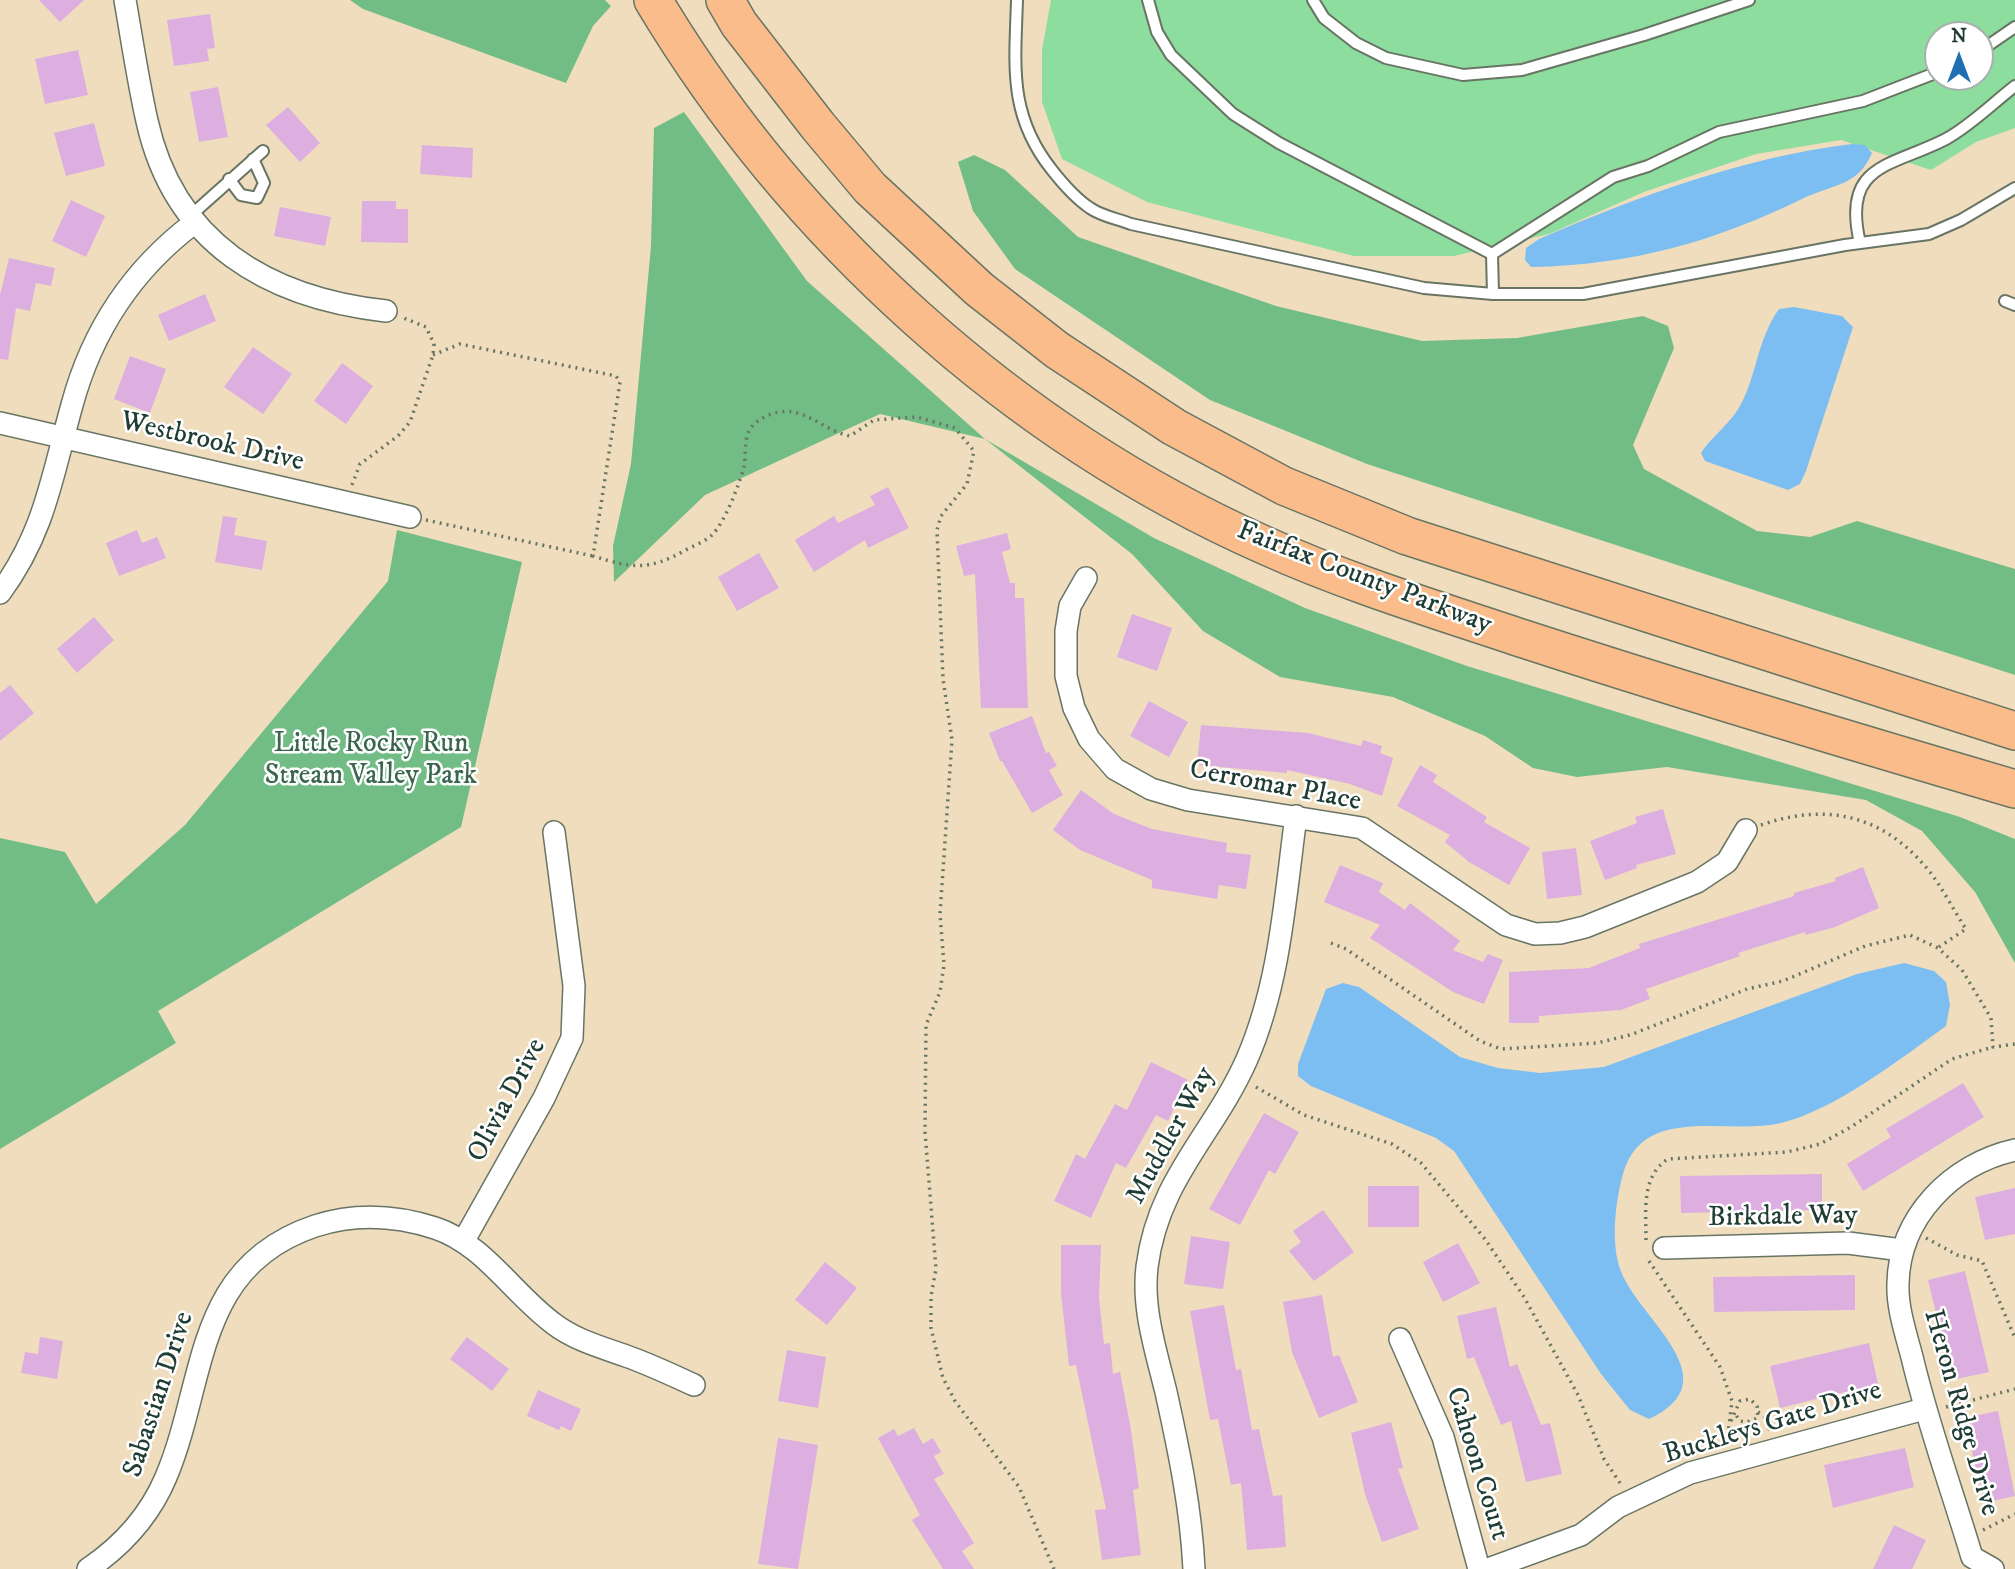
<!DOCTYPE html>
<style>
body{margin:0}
#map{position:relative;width:2015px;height:1569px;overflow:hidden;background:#f0ddbd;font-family:"IM FELL DW Pica",serif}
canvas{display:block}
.north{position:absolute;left:1924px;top:21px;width:70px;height:70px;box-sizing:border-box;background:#fff;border:2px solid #a5b1ae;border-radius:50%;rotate:0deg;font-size:19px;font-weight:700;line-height:28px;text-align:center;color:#1f3d34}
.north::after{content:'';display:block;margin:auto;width:24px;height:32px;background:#1f6fb2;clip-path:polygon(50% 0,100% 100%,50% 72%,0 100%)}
</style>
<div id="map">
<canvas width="2015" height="1569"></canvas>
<div class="north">N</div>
</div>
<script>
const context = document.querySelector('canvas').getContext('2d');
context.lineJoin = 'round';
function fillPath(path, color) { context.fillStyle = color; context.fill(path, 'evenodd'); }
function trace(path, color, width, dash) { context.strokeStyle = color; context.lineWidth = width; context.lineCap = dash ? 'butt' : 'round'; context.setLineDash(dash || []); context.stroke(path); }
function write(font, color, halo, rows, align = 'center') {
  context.font = font + ' "IM FELL DW Pica",serif'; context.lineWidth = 5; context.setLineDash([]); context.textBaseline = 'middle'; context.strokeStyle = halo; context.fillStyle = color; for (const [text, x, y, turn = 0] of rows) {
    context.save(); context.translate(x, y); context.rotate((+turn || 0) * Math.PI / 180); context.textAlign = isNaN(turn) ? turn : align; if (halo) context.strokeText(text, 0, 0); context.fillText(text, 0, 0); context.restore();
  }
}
const green = new Path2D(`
 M 1051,0 L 2015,0 L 2015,128 L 1976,142 L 1931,170 L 1841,140 L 1756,154 L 1644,192 L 1549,234 L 1454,256 L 1354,256 L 1147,202 L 1062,159 L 1042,102 L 1042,50 ZM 1938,35 L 1980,35 L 1980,77 L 1938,77 Z`);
const forest = new Path2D(`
 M 350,0 L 605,0 L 611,6 L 593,26 L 566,83 L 363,9 Z
 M 684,112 L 807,281 L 985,439 L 1154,538 L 1305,608 L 1467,666 L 1960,817 L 2015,839 L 2015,963 L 1975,892 L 1922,831 L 1866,800 L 1667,767 L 1577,777 L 1533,768 L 1485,736 L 1393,697 L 1280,677 L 1203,631 L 1132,554 L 985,439 L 880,414 L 705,495 L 614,582 L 613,546 L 631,464 L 651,246 L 654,128 Z
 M 974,155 L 1005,170 L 1078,237 L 1276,306 L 1422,341 L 1517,338 L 1643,316 L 1668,326 L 1674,348 L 1633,445 L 1644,469 L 1757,531 L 1810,537 L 1857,521 L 2015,569 L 2015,675 L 1367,464 L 1210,400 L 1015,269 L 973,211 L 958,162 Z
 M 397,530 L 522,562 L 461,827 L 158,1011 L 176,1043 L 0,1149 L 0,838 L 65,852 L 96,904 L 185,825 L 388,581 Z`);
const water = new Path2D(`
 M 1852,144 L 1865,145 L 1872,153 C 1858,186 1834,184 1804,198 C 1714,242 1632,265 1531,267 L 1525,260 L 1526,248 L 1539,239 C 1639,196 1744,157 1852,144 Z
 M 1794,307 L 1842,316 L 1853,327 L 1806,471 L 1800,484 L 1788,490 L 1705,461 L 1701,453 C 1712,436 1730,424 1740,406 C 1757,375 1757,340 1779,309 Z
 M 1904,963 L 1934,971 L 1946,982 L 1950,1005 L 1946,1026 C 1902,1058 1833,1111 1781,1123 C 1728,1136 1643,1103 1623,1174 C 1615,1203 1610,1246 1622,1274 C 1643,1322 1731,1381 1649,1419 L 1630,1410 L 1601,1374 L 1454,1151 L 1436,1138 L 1311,1086 L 1298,1076 L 1298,1064 L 1326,989 L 1343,983 L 1359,987 L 1460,1057 L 1498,1068 L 1540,1073 L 1604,1067 L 1857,974 Z`);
const building = new Path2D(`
 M 39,0 L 84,0 L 60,22 Z
 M 210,14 L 215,48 L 207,49 L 209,61 L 174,66 L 167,20 Z
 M 78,50 L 88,95 L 45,104 L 35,59 Z
 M 218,87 L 228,137 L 199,142 L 190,92 Z
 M 288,107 L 320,143 L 300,162 L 266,125 Z
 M 94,123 L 105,166 L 66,176 L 54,133 Z
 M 422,145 L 473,148 L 472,178 L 420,174 Z
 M 71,200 L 105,216 L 86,257 L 52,241 Z
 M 362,201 L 396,201 L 396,209 L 408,209 L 408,243 L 361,242 Z
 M 280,207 L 331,217 L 325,246 L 274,236 Z
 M 9,258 L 55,268 L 51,286 L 36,283 L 30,311 L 16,308 L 8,360 L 0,359 L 0,295 Z
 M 205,294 L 216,321 L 169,341 L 158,315 Z
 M 253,347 L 292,374 L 263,414 L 224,387 Z
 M 130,356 L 166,369 L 150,413 L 114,399 Z
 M 342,363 L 373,386 L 346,424 L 314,401 Z
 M 888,487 L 909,528 L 868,548 L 865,540 L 814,572 L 795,540 L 834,516 L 838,523 L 875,505 L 870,496 Z
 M 223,516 L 237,518 L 234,535 L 267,541 L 262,570 L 215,562 Z
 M 137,530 L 142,543 L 157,537 L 166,558 L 119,576 L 106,543 Z
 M 1007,533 L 1011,549 L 1002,552 L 1010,583 L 1015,583 L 1015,598 L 1024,598 L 1028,708 L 981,708 L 975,574 L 964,576 L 956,546 Z
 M 759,553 L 779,588 L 737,611 L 718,577 Z
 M 1132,614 L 1172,628 L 1157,671 L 1117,657 Z
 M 94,617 L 114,640 L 77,673 L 57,649 Z
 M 10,685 L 34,713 L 0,741 L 0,693 Z
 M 1149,701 L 1188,722 L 1169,757 L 1130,736 Z
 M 1032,716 L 1046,753 L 1049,752 L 1057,766 L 1049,770 L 1063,795 L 1032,813 L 1002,761 L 1000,761 L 989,733 Z
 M 1201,725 L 1308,733 L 1361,746 L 1363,740 L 1382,746 L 1380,753 L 1393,758 L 1382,796 L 1350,784 L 1287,770 L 1287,773 L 1197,765 Z
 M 1420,765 L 1437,775 L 1433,782 L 1487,817 L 1484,822 L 1530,848 L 1509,885 L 1469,862 L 1445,842 L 1450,835 L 1397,806 Z
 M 1081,790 L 1114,814 L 1152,829 L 1227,843 L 1226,852 L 1251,855 L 1246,889 L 1219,885 L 1217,899 L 1152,888 L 1152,880 L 1080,850 L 1053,830 Z
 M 1663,809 L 1676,854 L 1636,865 L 1637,868 L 1605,880 L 1590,841 L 1637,823 L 1635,817 Z
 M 1576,848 L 1582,895 L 1547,899 L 1542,852 Z
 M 1340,865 L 1383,883 L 1379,892 L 1405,910 L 1410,903 L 1460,941 L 1453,950 L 1483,962 L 1488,954 L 1503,960 L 1484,1004 L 1453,992 L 1370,938 L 1380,925 L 1324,902 Z
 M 1863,867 L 1879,908 L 1835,927 L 1806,935 L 1805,932 L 1738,953 L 1740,956 L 1646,989 L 1650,999 L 1621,1010 L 1539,1016 L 1539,1023 L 1509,1023 L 1509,972 L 1589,968 L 1640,948 L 1639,944 L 1794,896 L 1794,893 L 1836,881 L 1835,878 Z
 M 1151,1062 L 1188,1080 L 1168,1121 L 1156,1115 L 1126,1168 L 1116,1163 L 1091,1218 L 1054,1201 L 1076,1154 L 1085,1159 L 1115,1104 L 1127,1110 Z
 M 1963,1083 L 1984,1117 L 1863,1191 L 1847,1164 L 1891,1137 L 1886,1129 Z
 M 1264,1113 L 1299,1132 L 1275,1174 L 1269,1170 L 1240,1225 L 1209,1209 Z
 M 1822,1174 L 1822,1210 L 1681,1213 L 1680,1176 Z
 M 1368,1186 L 1419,1186 L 1419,1227 L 1368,1227 Z
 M 2015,1188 L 2015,1234 L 1985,1240 L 1975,1197 Z
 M 1323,1210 L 1354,1252 L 1314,1281 L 1289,1251 L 1301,1242 L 1293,1231 Z
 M 1191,1236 L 1230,1242 L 1223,1289 L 1184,1284 Z
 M 1458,1243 L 1480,1283 L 1443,1302 L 1423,1262 Z
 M 1061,1245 L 1101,1245 L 1099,1298 L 1104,1344 L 1110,1343 L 1113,1374 L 1120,1372 L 1130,1424 L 1139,1488 L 1133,1490 L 1141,1555 L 1102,1560 L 1095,1510 L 1106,1509 L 1076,1365 L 1069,1366 L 1061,1293 Z
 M 825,1262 L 857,1288 L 827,1325 L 795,1300 Z
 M 1965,1271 L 1989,1372 L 1952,1380 L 1928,1280 Z
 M 1855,1275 L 1855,1310 L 1714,1312 L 1713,1277 Z
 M 1322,1295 L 1333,1357 L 1339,1355 L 1358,1402 L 1319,1418 L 1292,1352 L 1283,1302 Z
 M 1224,1305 L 1236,1370 L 1241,1369 L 1252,1430 L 1259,1429 L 1273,1496 L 1282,1495 L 1286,1547 L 1247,1550 L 1241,1483 L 1231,1485 L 1218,1419 L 1210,1420 L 1190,1311 Z
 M 1496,1307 L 1510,1367 L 1517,1364 L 1541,1425 L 1550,1423 L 1562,1474 L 1526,1482 L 1511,1421 L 1501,1425 L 1474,1357 L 1467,1359 L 1457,1316 Z
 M 40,1337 L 63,1341 L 57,1379 L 21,1373 L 25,1352 L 38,1354 Z
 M 467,1337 L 509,1369 L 492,1391 L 450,1359 Z
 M 1869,1343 L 1878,1384 L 1780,1408 L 1770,1366 Z
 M 787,1350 L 826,1357 L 818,1408 L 778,1401 Z
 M 538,1390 L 581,1409 L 571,1431 L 561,1426 L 559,1430 L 527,1416 Z
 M 1998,1411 L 2015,1496 L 1984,1503 L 1964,1418 Z
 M 1391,1422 L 1403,1468 L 1398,1469 L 1419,1529 L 1382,1542 L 1365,1494 L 1351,1433 Z
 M 914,1428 L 923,1444 L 933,1438 L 941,1452 L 934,1456 L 944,1474 L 934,1479 L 974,1543 L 962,1551 L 974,1569 L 943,1569 L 912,1520 L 920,1515 L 878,1438 L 894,1429 L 898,1436 Z
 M 778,1438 L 818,1445 L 798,1569 L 758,1564 Z
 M 1905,1448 L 1914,1487 L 1833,1508 L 1824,1465 Z
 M 1894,1525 L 1926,1540 L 1912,1569 L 1873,1569 Z`);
const path = new Path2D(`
 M 433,355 L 460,344 L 616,376 L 620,382 L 593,556 C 631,568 648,571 684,551 C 692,546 705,542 712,535 C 725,522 739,485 744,467 C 746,456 744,441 749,431 C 754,421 765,416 775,413 C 804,405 823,431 850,436 L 874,420 L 917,417 L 955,428 L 974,451 L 967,484 L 941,516 L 937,530 L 943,679 L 952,740 L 940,914 L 944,965 L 940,992 L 926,1025 L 925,1132 L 936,1269 L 931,1296 L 931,1328 L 943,1378 L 955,1401 L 1019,1487 L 1054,1569
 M 352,485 L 360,464 L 398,436 L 410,422 L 433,355 L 434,344 L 426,327 L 401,317
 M 426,520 L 593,556
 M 1761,825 C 1824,803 1880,814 1924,865 C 1941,884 1952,908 1966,929 L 1939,947
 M 1331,943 L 1346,949 L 1480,1041 L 1501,1049 L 1597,1043 L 1630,1035 L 1747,989 L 1783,981 L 1865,946 L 1910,935 L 1938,948 L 1962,970 L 1991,1018 L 1993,1047 L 2015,1044
 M 1256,1087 L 1304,1115 L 1392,1144 L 1421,1163 L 1485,1239 L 1524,1297 L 1578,1395 L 1604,1459 L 1622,1486
 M 1926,1238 L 1957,1255 L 1982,1261 L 2015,1338
 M 1646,1240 C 1646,1211 1641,1176 1668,1159 L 1787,1152 L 1820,1144 L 1851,1127 L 1952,1059 L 1993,1047
 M 1649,1261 L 1720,1367 L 1732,1401 L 1727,1442
 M 1946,1407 L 2015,1389
 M 1758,1412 L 1767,1419 L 1770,1432
 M 1731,1421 L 1740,1401 L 1750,1399 L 1757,1406 L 1758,1418 L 1747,1422 L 1740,1421 L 1736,1415
 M 1983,1530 L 2015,1514`);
const service = new Path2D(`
 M 1017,0 C 1015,66 1008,115 1052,170 C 1063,184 1075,198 1090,208 C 1101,216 1118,219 1131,224 L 1424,288 L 1493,294 L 1583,294 L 1845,245 L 1929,234 L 1961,220 L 2015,188
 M 1148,0 L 1157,32 L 1171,55 L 1233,114 L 1279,143 L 1492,254 L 1493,294
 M 1313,0 L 1324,18 L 1356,43 L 1386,58 L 1463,75 L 1522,70 L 1644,35 L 1749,0
 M 1980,51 L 2015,27
 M 229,179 L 241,195 L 257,198 L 264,183 L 253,159
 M 189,217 L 263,151
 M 1860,243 C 1841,163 1892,167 1946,139 C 1970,126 1993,103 2015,86
 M 1492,254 L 1613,177 L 1648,166 L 1719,132 L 1863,101 L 1938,72
 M 2005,301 L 2015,305`);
const minor = new Path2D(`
 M 125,0 C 132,40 138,81 147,121 C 174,243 268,298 386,311
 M 0,423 L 410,517
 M 1086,578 L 1070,606 L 1066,631 L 1066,676 L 1074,708 L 1089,739 L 1115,769 L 1151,789 L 1188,800 L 1362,828 L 1506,925 L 1535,934 L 1560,933 L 1585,927 L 1697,882 L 1727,862 L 1746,830
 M 0,593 C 45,532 52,476 72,405 C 92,331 133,269 194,223
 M 463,1242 L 544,1098 L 572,1038 L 574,986 L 554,832
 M 1664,1248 L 1848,1243 L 1902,1250
 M 1400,1339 L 1443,1437 L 1479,1569
 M 88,1569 C 122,1546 150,1515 166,1477 C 207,1380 193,1267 315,1226 C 355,1213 395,1215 435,1228 C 484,1244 513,1294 554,1324 C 575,1340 601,1347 626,1356 C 649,1364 672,1375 694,1385
 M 1194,1569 C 1191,1508 1179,1451 1166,1392 C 1156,1351 1142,1309 1147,1267 C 1158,1179 1214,1134 1247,1059 C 1280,983 1285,898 1296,816
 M 1488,1569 L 1581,1535 L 1618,1507 L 1690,1473 L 1924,1409
 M 1993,1569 L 1972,1557 C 1952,1490 1928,1425 1912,1357 C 1906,1334 1897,1308 1898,1284 C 1899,1217 1952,1164 2015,1150`);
const motorway = new Path2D(`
 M 653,0 C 793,234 1014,434 1264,545 C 1348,583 1437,610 1524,639 C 1687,692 1851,741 2015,789
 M 725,0 L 739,24 L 818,126 L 870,188 L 979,289 L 1057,350 L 1174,427 L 1284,486 L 1407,536 L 2015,731`);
const streetNames = [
 ["Westbrook Drive",212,443,13],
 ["Fairfax County Parkway",1364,579,21],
 ["Cerromar Place",1275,787,11],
 ["Olivia Drive",508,1101,-62],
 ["Muddler Way",1172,1136,-61],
 ["Birkdale Way",1783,1218,-1],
 ["Sabastian Drive",160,1395,-72],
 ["Heron Ridge Drive",1960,1413,74],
 ["Buckleys Gate Drive",1773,1424,-17],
 ["Cahoon Court",1476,1464,73]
];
const parkNames = [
 ["Little Rocky Run",371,745],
 ["Stream Valley Park",371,777]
];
fillPath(green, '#8dde9e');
fillPath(forest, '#72bd85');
fillPath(water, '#7dbef2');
fillPath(building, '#dcafe0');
trace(service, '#687564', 14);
trace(minor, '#687564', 24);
trace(motorway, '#687564', 40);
trace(path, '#687564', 3.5, [2, 5]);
trace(service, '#fff', 10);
trace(minor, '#fff', 21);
trace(motorway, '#f9bc8a', 37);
write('28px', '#1f3d34', '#fff', streetNames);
write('28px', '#3a654e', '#fff', parkNames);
</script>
